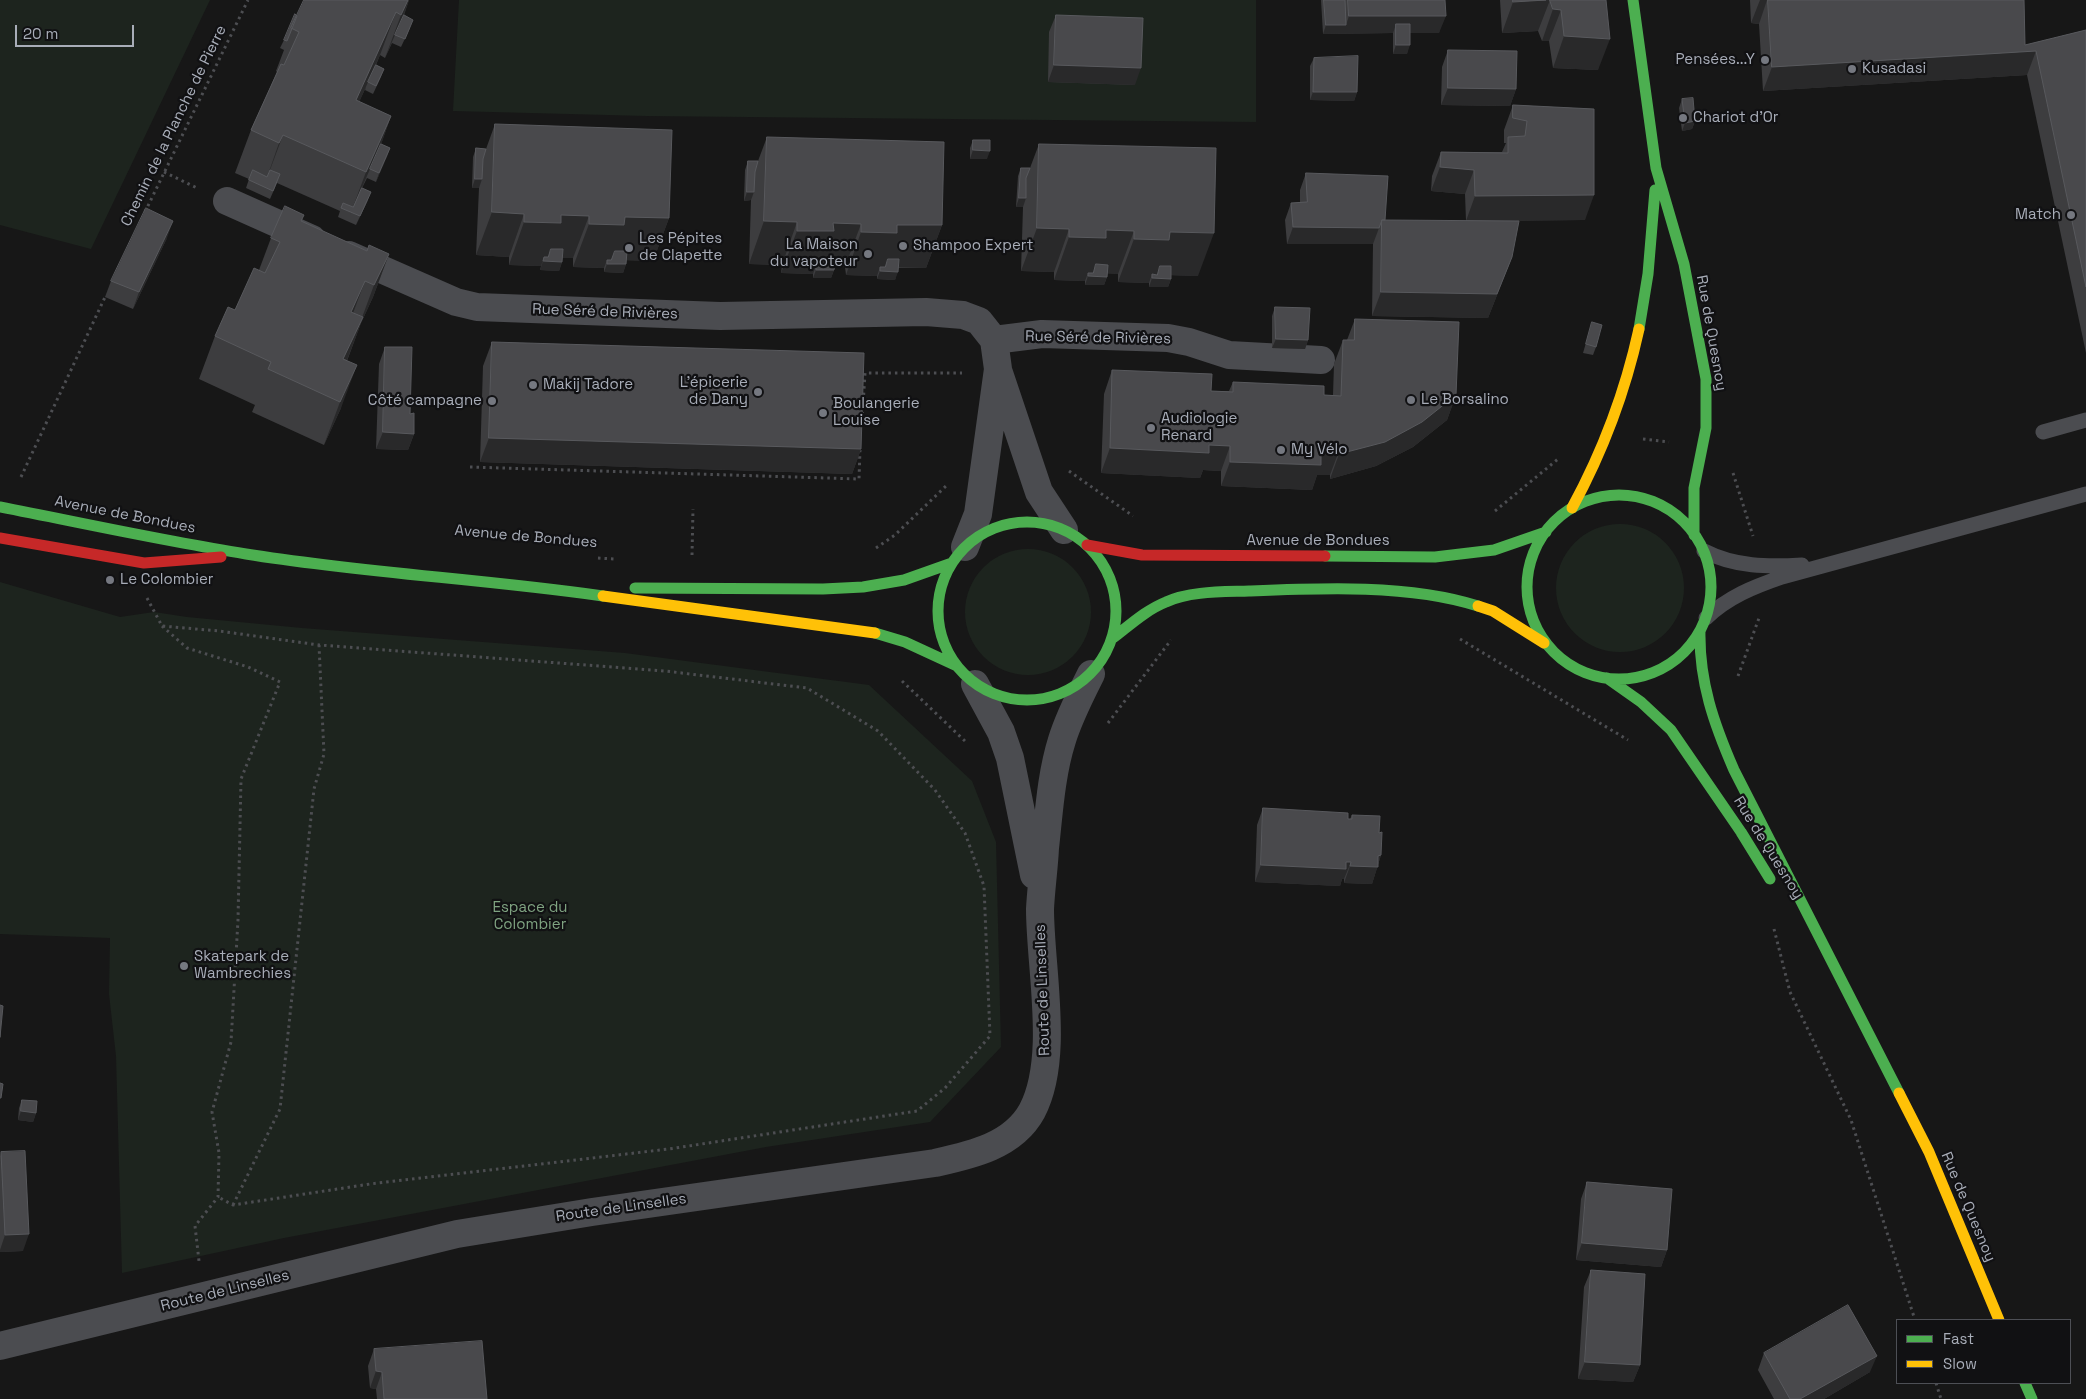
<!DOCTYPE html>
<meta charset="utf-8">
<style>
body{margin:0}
#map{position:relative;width:2086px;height:1399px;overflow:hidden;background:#171717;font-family:"Space Grotesk",sans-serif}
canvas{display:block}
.legend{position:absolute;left:1896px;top:1319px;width:175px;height:65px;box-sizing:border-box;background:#111113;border:1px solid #4d4f55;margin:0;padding:6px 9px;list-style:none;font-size:15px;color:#a8adb8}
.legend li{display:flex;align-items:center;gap:10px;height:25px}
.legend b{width:25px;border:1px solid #4d4f55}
.scale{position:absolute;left:15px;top:25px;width:119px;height:22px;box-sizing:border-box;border:2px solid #a8adb8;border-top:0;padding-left:6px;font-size:15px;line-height:18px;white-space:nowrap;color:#a8adb8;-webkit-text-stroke:4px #111113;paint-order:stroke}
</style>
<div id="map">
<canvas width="2086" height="1399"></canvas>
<ul class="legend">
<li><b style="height:6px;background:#4caf50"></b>Fast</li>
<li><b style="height:6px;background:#ffc107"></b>Slow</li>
</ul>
<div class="scale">20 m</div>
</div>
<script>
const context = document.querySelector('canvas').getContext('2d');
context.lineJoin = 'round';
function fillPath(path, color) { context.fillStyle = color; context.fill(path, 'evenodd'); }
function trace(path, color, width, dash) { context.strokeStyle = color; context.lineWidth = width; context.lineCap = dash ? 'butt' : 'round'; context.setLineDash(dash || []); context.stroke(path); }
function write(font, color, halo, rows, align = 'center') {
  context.font = font + ' "Space Grotesk",sans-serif'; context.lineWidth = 4.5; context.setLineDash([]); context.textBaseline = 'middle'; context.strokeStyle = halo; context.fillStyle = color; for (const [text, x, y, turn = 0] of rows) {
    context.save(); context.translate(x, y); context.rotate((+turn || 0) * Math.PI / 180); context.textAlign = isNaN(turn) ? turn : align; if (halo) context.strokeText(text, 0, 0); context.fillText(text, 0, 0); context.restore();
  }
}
const green = new Path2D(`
 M 0,0 L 210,0 L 91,249 L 0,225 Z
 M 459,0 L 1256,0 L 1256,122 L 646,116 L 453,111 Z
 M1556 588a64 64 0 1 1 128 0a64 64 0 1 1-128 0Z
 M965 612a63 63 0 1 1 126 0a63 63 0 1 1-126 0Z
 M 0,582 L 120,617 L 154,612 L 187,617 L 302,628 L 625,653 L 869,685 L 972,781 L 996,842 L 1001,1047 L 930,1122 L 766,1147 L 284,1238 L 122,1273 L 116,1056 L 109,994 L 110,938 L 0,934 Z`);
const path = new Path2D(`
 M 164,172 L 197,188
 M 145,212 L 248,0
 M 862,421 L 865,373 L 962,373
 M 1643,439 L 1669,442
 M 470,467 L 859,479 L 860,450
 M 1069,471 L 1133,516
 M 1733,473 L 1753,536
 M 21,477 L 106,295
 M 1495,511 L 1558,459
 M 876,548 L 895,535 L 946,486
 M 692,555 L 693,509
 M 598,558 L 614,559
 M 147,598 L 162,626 L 219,631 L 319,645 L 665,671 L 807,688 L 878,731 L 935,790 L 965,833 L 984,886 L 990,1036 L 945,1088 L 917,1111 L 669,1149 L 370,1184 L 233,1205 L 218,1197
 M 162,626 L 187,648 L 248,667 L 280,682 L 241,779 L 238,920 L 231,1042 L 212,1112 L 219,1153 L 218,1197 L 195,1226 L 199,1261
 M 1460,639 L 1628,740
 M 1738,676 L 1759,618
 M 902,681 L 966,742
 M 1108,723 L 1171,640
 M 1774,929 L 1790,992 L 1851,1120 L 1915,1320
 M 233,1205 L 280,1109 L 314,789 L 324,754 L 319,645
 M 1936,1383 L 1941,1399`);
const lane = new Path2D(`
 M 2043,432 L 2086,420
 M 1704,551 C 1735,567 1768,567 1802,565
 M 1706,618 C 1728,597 1753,587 1782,577 L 2086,494`);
const street = new Path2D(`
 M 227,201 L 312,239
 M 349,255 L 456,302 L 477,307 L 720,316 L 926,312 L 963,315 L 979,321 L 994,340 L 998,369 L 978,514 L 965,547
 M 994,340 L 1042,334 L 1168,338 L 1189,342 L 1229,355 L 1321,360
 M 999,373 L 1039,492 L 1064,530
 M 975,684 L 1001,732 L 1010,758 L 1034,875
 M 0,1346 L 457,1234 L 592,1212 L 935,1163 C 971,1155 1013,1146 1032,1111 C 1060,1058 1040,968 1040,909 C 1041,889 1044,868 1045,848 C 1049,812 1051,775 1062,740 C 1069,717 1080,696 1091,674`);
const fast = new Path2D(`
 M 1633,0 L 1656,168 L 1684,264 L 1706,379 L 1706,428 L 1694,488 L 1694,535
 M 1639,329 L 1648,274 L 1655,190
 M1527 587a92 92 0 1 1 184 0a92 92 0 1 1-184 0Z
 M 0,507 C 82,523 163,541 246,554 C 364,573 484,579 603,596
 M938 611a89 89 0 1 1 178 0a89 89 0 1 1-178 0Z
 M 1325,556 L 1435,557 L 1494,550 L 1546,532
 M 635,588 L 823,589 L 863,587 L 904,580 L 952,563
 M 1700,631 C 1699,682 1714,724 1734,770 L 1899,1093
 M 875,633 L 905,642 L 957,666
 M 1113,638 C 1130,625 1146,610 1166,602 C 1190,591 1223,592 1249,591 C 1320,588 1410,584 1478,606
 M 1607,678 L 1641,702 L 1671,730 L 1741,832 L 1770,879
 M 2025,1383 L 2032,1399`);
const slow = new Path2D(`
 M 1572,508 C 1603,451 1625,393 1639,329
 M 603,596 L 875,633
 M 1478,606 L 1493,611 L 1544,643
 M 1899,1093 L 1929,1152 L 1999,1320`);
const jam = new Path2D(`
 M 0,538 L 144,563 L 221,557
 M 1087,545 L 1142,555 L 1325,556`);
const wall = new Path2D(`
 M 409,0 L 404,15 L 410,28 L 401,47 L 392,43 L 385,58 L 380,55 L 376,65 L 384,69 L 381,77 L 373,94 L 365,90 L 366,87 L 359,102 L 391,116 L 381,144 L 390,148 L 376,182 L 367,178 L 362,188 L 368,200 L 356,225 L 338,217 L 340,211 L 277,183 L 270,199 L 246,188 L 249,179 L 235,173 L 251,130 L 277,72 L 276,71 L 284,50 L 280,48 L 284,40 L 297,15 Z
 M 1321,0 L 1445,0 L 1439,33 L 1410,33 L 1407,54 L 1393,54 L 1393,33 L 1323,34 Z
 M 1500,0 L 1606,0 L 1598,70 L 1553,68 L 1549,41 L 1542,41 L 1538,31 L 1502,33 Z
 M 1750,0 L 2024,0 L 2025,45 L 2086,30 L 2086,353 L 2027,75 L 1763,91 L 1759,24 L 1751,23 Z
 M 1056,15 L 1135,85 L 1048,82 L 1049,32 Z
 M 1448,50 L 1516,89 L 1510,106 L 1441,105 L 1442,67 Z
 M 1314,58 L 1357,92 L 1354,101 L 1310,100 L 1310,66 Z
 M 1682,99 L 1695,121 L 1692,129 L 1682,131 L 1679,108 Z
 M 1513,105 L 1594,109 L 1585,220 L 1468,221 L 1512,257 L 1488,318 L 1372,316 L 1373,244 L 1287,244 L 1285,220 L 1291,203 L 1300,203 L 1300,190 L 1306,173 L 1385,220 L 1466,221 L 1465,194 L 1431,191 L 1432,176 L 1441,152 L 1502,152 L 1506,143 L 1504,143 L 1504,130 Z
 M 495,124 L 669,218 L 653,261 L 626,260 L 626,264 L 623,273 L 604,272 L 604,268 L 573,267 L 573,258 L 562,258 L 562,262 L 559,271 L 540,270 L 541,266 L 509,265 L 509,257 L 476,255 L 479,188 L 472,188 L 473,157 L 476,148 L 486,149 Z
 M 767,137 L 942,225 L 926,268 L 898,268 L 895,280 L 877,279 L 877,276 L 846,275 L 845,267 L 835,266 L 834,270 L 831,278 L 813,278 L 813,274 L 781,273 L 782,265 L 749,264 L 751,200 L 744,201 L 745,170 L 748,161 L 758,161 Z
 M 973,140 L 987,159 L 970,159 L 970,148 Z
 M 1039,144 L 1198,276 L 1171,275 L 1171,279 L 1168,287 L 1149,287 L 1149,283 L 1118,282 L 1118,274 L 1107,273 L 1107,277 L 1104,285 L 1085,285 L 1085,281 L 1054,280 L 1054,272 L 1021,271 L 1023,207 L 1016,207 L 1018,176 L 1021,168 L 1030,168 Z
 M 301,222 L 367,251 L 389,254 L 373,297 L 361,323 L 347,361 L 341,408 L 324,445 L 252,412 L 255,405 L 199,379 L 215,336 L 235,310 L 259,270 L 271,238 Z
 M 167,238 L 133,309 L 105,297 L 111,281 Z
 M 1275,307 L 1308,340 L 1305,349 L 1272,348 L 1272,316 Z
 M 1355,319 L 1456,395 L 1447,420 L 1413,447 L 1376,466 L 1330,479 L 1330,475 L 1317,475 L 1312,490 L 1221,486 L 1221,471 L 1203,470 L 1200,478 L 1101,473 L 1104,394 L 1112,370 L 1211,391 L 1229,391 L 1233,382 L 1324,395 L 1333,395 L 1334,364 L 1343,340 L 1347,340 Z
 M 1592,322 L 1596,347 L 1593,355 L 1583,353 Z
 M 492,342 L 861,449 L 852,474 L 480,462 L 483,366 Z
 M 385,347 L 410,414 L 414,434 L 408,450 L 376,449 L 379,364 Z
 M 1263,808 L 1350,819 L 1352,815 L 1379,833 L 1381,855 L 1372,884 L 1344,883 L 1344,879 L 1342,879 L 1340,886 L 1255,882 L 1257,825 Z
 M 22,1100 L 36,1113 L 33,1122 L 18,1120 L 19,1108 Z
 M 1,1152 L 23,1251 L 0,1252 L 0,1156 Z
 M 1587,1182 L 1667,1250 L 1661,1267 L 1576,1260 L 1581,1199 Z
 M 1591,1270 L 1640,1365 L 1633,1382 L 1578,1379 L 1584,1287 Z
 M 374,1349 L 487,1399 L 377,1399 L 376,1389 L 370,1388 L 368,1366 Z
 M 1764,1353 L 1870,1372 L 1824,1399 L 1774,1399 L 1758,1370 Z`);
const shadedWall = new Path2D(`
 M 408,0 L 409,0 L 399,28 L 395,35 L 385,58 L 401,15 Z
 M 1550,0 L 1538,31 L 1502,33 L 1513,2 Z
 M 1760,0 L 1767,0 L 1759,24 L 1751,23 Z
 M 1553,9 L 1561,10 L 1549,41 L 1542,41 Z
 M 396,12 L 380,55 L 341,143 L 356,100 Z
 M 1349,16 L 1446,16 L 1439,33 L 1396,33 L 1396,24 L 1393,33 L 1323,34 L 1326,25 L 1346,25 Z
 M 1564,36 L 1610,39 L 1598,70 L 1553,68 Z
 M 1396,45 L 1410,45 L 1407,54 L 1393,54 Z
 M 2036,51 L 2027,75 L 1763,91 L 1772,67 Z
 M 1054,65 L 1141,68 L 1135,85 L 1048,82 Z
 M 1448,88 L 1516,89 L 1510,106 L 1441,105 Z
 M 1313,92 L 1357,92 L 1354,101 L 1310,100 Z
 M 391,116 L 376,159 L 370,169 L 350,215 L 366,172 Z
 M 1695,121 L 1692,129 L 1682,131 L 1685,123 Z
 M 283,135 L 267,178 L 264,186 L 279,143 Z
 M 390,148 L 387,157 L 376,182 L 379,173 Z
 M 973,150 L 990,151 L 987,159 L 970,159 Z
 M 1440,167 L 1474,170 L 1465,194 L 1431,191 Z
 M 475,179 L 482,179 L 479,188 L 472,188 Z
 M 371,192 L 368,200 L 356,225 L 360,216 Z
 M 747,192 L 754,192 L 751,200 L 744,201 Z
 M 1594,195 L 1585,220 L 1466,221 L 1475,196 Z
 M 1019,198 L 1026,198 L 1023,207 L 1016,207 Z
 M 492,212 L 524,214 L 509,257 L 476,255 Z
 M 561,215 L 589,216 L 573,258 L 548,258 L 562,262 L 559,271 L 540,270 L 543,261 L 544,257 L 541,266 L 509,265 L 524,222 Z
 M 625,217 L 669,218 L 653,261 L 611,260 L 626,264 L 623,273 L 604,272 L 607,264 L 607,260 L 604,268 L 573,267 L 589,224 Z
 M 173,221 L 167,238 L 133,309 L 139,292 Z
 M 764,221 L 797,222 L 782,265 L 749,264 Z
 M 833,223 L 861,224 L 845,267 L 821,266 L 834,270 L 831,278 L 813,278 L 816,270 L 816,265 L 813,274 L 781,273 L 797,231 Z
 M 897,225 L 942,225 L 926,268 L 884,267 L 898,272 L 895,280 L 877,279 L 880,271 L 880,267 L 877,276 L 846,275 L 861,232 Z
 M 1293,227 L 1379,228 L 1373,244 L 1287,244 Z
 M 1037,228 L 1069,229 L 1054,272 L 1021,271 Z
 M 1106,230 L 1134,231 L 1118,274 L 1093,273 L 1107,277 L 1104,285 L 1085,285 L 1088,276 L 1088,273 L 1085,281 L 1054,280 L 1069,237 Z
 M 1170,232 L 1214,233 L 1198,276 L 1157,275 L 1171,279 L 1168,287 L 1149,287 L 1152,278 L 1152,274 L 1149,283 L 1118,282 L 1134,239 Z
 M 389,254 L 373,297 L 361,323 L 347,360 L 343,359 L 360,323 L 374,285 Z
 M 1512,257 L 1488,318 L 1372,316 L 1381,292 Z
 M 365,281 L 349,324 L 351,312 Z
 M 1276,339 L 1308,340 L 1305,349 L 1272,348 Z
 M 357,365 L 341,408 L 324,445 L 340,402 Z
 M 1456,395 L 1447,420 L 1413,447 L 1376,466 L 1330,479 L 1339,454 Z
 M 383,432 L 414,434 L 408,450 L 376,449 Z
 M 489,438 L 861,449 L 852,474 L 480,462 Z
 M 1209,445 L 1230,446 L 1221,471 L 1203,470 L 1200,478 L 1101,473 L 1110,448 Z
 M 1321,450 L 1339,451 L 1330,475 L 1317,475 L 1312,490 L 1221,486 L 1230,462 Z
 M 1381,855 L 1372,884 L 1344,883 L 1350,866 L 1378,856 Z
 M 1346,862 L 1351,862 L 1344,879 L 1342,879 L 1340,886 L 1255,882 L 1261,865 Z
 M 21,1111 L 36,1113 L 33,1122 L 18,1120 Z
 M 29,1234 L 23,1251 L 0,1252 L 0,1250 L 5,1235 Z
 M 1582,1243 L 1667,1250 L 1661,1267 L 1576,1260 Z
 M 1877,1356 L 1870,1372 L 1824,1399 L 1800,1399 Z
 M 1585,1362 L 1640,1365 L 1633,1382 L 1578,1379 Z
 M 376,1371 L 382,1372 L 376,1389 L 370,1388 Z`);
const building = new Path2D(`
 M 304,0 L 408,0 L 401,15 L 396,12 L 356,100 L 391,116 L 366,172 L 283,135 L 279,143 L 251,130 L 281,64 L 284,65 L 299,32 L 291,28 Z
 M 1324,0 L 1345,0 L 1346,25 L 1326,25 Z
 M 1348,0 L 1445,0 L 1446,16 L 1349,16 Z
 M 1513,0 L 1546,0 L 1513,2 Z
 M 1550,0 L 1606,0 L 1610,39 L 1564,36 L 1561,10 L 1553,9 Z
 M 1768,0 L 2024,0 L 2025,45 L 2086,30 L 2086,287 L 2036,51 L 1772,67 Z
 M 295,14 L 297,16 L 287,41 L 284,40 Z
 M 404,15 L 413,20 L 405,39 L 395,35 Z
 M 1056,15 L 1143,18 L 1141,68 L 1054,65 Z
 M 1396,24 L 1410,24 L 1410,45 L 1396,45 Z
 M 1448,50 L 1517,51 L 1516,89 L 1448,88 Z
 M 1358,56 L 1357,92 L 1313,92 L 1314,58 Z
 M 376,65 L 384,69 L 376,86 L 368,82 Z
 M 1693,98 L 1695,121 L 1685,123 L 1682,99 Z
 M 1513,105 L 1594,109 L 1594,195 L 1475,196 L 1474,170 L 1440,167 L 1441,152 L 1508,153 L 1508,137 L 1525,136 L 1527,121 L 1513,118 Z
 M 495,124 L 672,130 L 669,218 L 625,217 L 624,225 L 589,224 L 589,216 L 561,215 L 561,223 L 524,222 L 524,214 L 492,212 Z
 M 767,137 L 944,142 L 942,225 L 897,225 L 897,233 L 861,232 L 861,224 L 833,223 L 834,231 L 797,231 L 797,222 L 764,221 Z
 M 973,140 L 990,140 L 990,151 L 973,150 Z
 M 381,144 L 390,148 L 379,173 L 370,169 Z
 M 1039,144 L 1216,148 L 1214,233 L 1170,232 L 1169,240 L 1134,239 L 1134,231 L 1106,230 L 1106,238 L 1069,237 L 1069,229 L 1037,228 Z
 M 476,148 L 486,149 L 483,159 L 482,179 L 475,179 Z
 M 748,161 L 758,161 L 755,172 L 754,192 L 747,192 Z
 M 1021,168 L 1030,168 L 1026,178 L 1026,198 L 1019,198 Z
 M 253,170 L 267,177 L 270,170 L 280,174 L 273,191 L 249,180 Z
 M 1306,173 L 1388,176 L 1385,220 L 1382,220 L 1379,228 L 1293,227 L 1291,203 L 1307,202 Z
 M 362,188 L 371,192 L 360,216 L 341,208 L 343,203 L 353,207 Z
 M 285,206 L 304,215 L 301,221 L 367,251 L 369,245 L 389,254 L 374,285 L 365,281 L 351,312 L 363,317 L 343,359 L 357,365 L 340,402 L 268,369 L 271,362 L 215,336 L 228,307 L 235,310 L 254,268 L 265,273 L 280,242 L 271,238 Z
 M 146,208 L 173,221 L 139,292 L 111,281 Z
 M 1382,220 L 1519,221 L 1512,257 L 1497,294 L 1381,292 Z
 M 551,249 L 563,249 L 562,262 L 543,261 L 544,257 L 548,257 Z
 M 615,251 L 627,251 L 626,264 L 607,264 L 607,260 L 611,260 Z
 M 824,257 L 835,258 L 834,270 L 816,270 L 816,265 L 821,265 Z
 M 888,259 L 899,259 L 898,272 L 880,271 L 880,267 L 885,267 Z
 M 1096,264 L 1108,265 L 1107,277 L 1088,276 L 1088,273 L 1093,273 Z
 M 1160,266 L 1171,266 L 1171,279 L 1152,278 L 1152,274 L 1157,275 Z
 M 1275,307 L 1310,308 L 1308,340 L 1276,339 Z
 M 1355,319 L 1459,322 L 1456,395 L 1422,422 L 1385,442 L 1339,454 L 1339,451 L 1321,450 L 1321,465 L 1230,462 L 1230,446 L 1209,445 L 1209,453 L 1110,448 L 1112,370 L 1212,374 L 1211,391 L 1233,392 L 1233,382 L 1324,386 L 1324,395 L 1341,396 L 1343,340 L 1354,340 Z
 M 1592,322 L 1602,325 L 1596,347 L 1586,344 Z
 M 492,342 L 864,353 L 861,449 L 489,438 Z
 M 385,347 L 412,347 L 410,414 L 414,413 L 414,434 L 383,432 Z
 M 1263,808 L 1348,813 L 1348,819 L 1352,819 L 1352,815 L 1380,816 L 1379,833 L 1382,832 L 1381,855 L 1378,856 L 1378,867 L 1350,866 L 1351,862 L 1346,862 L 1346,869 L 1261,865 Z
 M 0,1005 L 3,1006 L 0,1037 Z
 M 0,1083 L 3,1084 L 1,1098 L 0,1098 Z
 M 22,1100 L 37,1101 L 36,1113 L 21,1111 Z
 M 25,1151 L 29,1234 L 5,1235 L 1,1152 Z
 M 1587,1182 L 1672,1189 L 1667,1250 L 1582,1243 Z
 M 1591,1270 L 1645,1274 L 1640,1365 L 1585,1362 Z
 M 1848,1305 L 1877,1356 L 1800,1399 L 1790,1399 L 1764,1353 Z
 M 482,1341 L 487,1399 L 384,1399 L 382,1372 L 376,1371 L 374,1349 Z`);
const markers = [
 [1765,60,5,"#757880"],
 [1852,69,5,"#757880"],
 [1683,118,5,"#757880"],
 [2071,215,5,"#757880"],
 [903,246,5,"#757880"],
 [629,248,5,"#757880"],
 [868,254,5,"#757880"],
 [533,385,5,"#757880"],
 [758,392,5,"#757880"],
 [1411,400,5,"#757880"],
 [492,401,5,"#757880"],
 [823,413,5,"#757880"],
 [1151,428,5,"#757880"],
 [1281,450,5,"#757880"],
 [110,580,5,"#757880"],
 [184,966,5,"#757880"]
];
const poiNames = [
 ["Pensées...Y",1755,60,"right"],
 ["Kusadasi",1862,69],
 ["Chariot d'Or",1693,118],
 ["Match",2061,215,"right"],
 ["Les Pépites",639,239],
 ["de Clapette",639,256],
 ["La Maison",858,245,"right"],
 ["du vapoteur",858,262,"right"],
 ["Shampoo Expert",913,246],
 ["L'épicerie",748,383,"right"],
 ["de Dany",748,400,"right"],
 ["Makij Tadore",543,385],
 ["Le Borsalino",1421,400],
 ["Côté campagne",482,401,"right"],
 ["Boulangerie",833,404],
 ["Louise",833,421],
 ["Audiologie",1161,419],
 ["Renard",1161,436],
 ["My Vélo",1291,450],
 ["Le Colombier",120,580],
 ["Skatepark de",194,957],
 ["Wambrechies",194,974]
];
const streetNames = [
 ["Chemin de la Planche de Pierre",174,126,-64],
 ["Rue Séré de Rivières",605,312,2],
 ["Rue de Quesnoy",1711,333,80],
 ["Rue Séré de Rivières",1098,338,1],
 ["Avenue de Bondues",125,515,11],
 ["Avenue de Bondues",526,537,5],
 ["Avenue de Bondues",1318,541],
 ["Rue de Quesnoy",1768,848,58],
 ["Route de Linselles",1043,990,-92],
 ["Rue de Quesnoy",1968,1207,67],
 ["Route de Linselles",621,1208,-8],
 ["Route de Linselles",225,1291,-14]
];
const parkNames = [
 ["Espace du",530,908],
 ["Colombier",530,925]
];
fillPath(green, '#1d241e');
trace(path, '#4d4e52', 3, [2.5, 4]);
trace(lane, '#4b4c50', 15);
trace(street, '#4b4c50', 28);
trace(fast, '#4caf50', 11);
trace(slow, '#ffc107', 11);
trace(jam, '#c62828', 11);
fillPath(wall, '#3d3d3f');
fillPath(shadedWall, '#29292a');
fillPath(building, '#49494c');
trace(building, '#58595d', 1);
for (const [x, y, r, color] of markers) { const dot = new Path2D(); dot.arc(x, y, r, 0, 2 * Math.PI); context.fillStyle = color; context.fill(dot); trace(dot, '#111113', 2); }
write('15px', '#a8adb8', '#111113', poiNames, 'left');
write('15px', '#a8adb8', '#111113', streetNames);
write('15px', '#7fa381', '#111113', parkNames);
</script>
